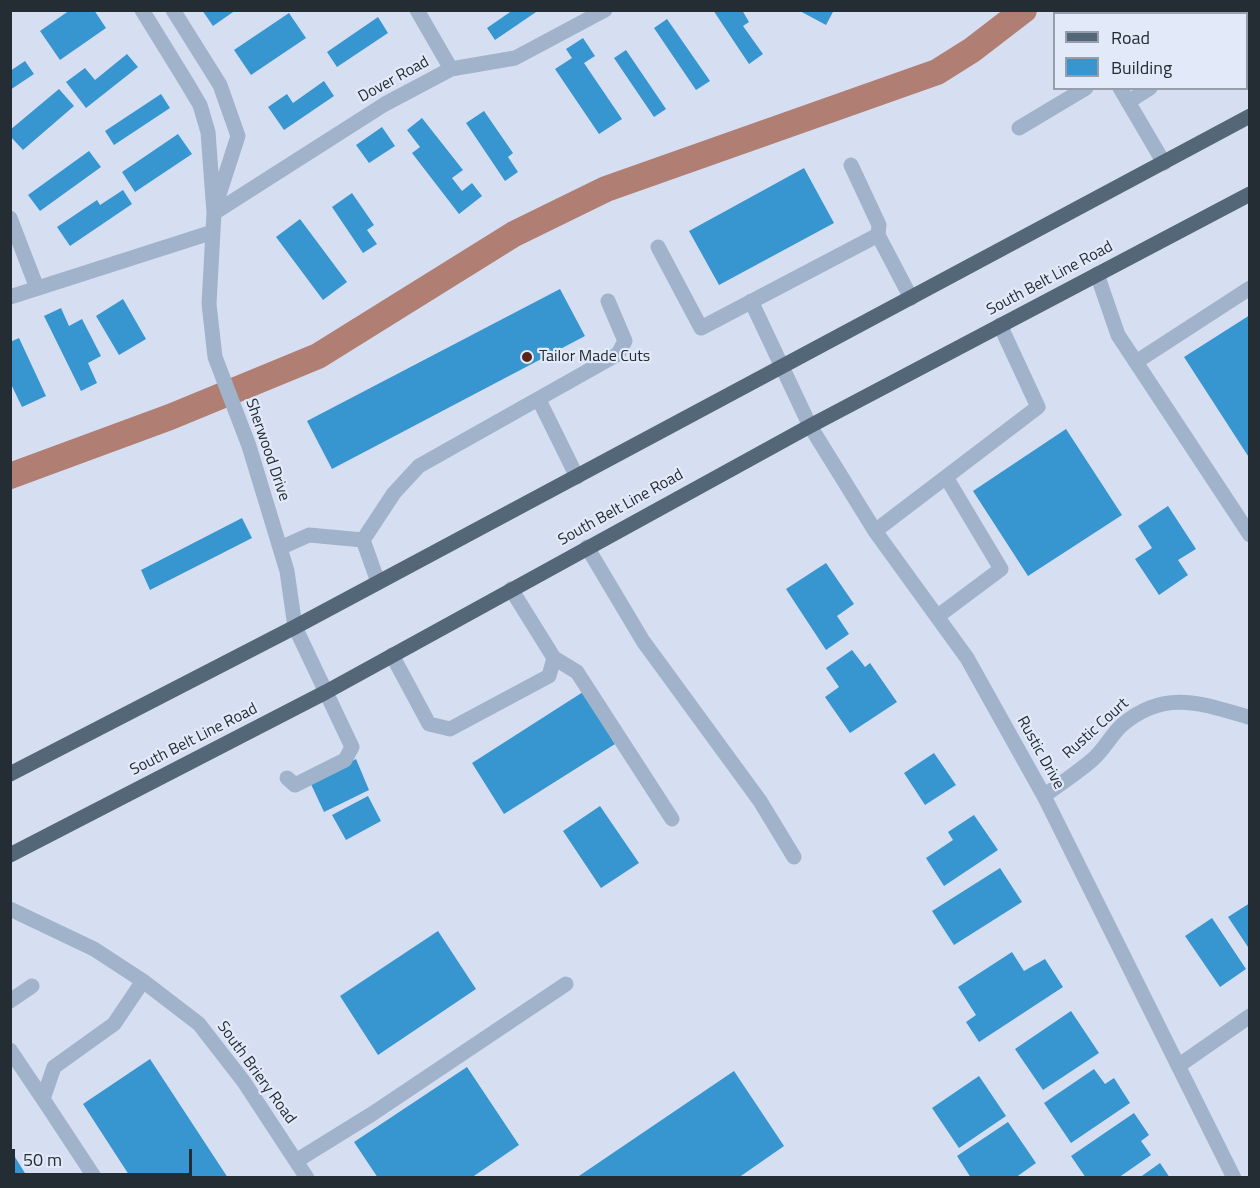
<!DOCTYPE html>
<style>
body{margin:0}
#map{position:relative;width:1260px;height:1188px;overflow:hidden;background:#d6dff2;font-family:"Titillium Web",sans-serif}
canvas{display:block}
.frame{position:absolute;inset:0;border:12px solid #242d34;pointer-events:none}
.legend{position:absolute;left:1053px;top:12px;width:195px;height:78px;box-sizing:border-box;background:#e2eafa;border:2px solid #969eab;margin:0;padding:8px 10px;list-style:none;font-size:18px;color:#242d34}
.legend li{display:flex;align-items:center;gap:12px;height:30px}
.legend b{width:30px;border:2px solid #969eab}
.scale{position:absolute;left:12px;top:1149px;width:180px;height:27px;box-sizing:border-box;border:3px solid #242d34;border-top:0;padding-left:8px;font-size:18px;line-height:21px;white-space:nowrap;color:#242d34;-webkit-text-stroke:4px #e2eafa;paint-order:stroke}
</style>
<div id="map">
<canvas width="1260" height="1188"></canvas>
<div class="frame"></div>
<ul class="legend">
<li><b style="height:8px;background:#546778"></b>Road</li>
<li><b style="height:16px;background:#3795cf"></b>Building</li>
</ul>
<div class="scale">50 m</div>
</div>
<script>
const context = document.querySelector('canvas').getContext('2d');
context.lineJoin = 'round';
function trace(path, color, width, dash) { context.strokeStyle = color; context.lineWidth = width; context.lineCap = dash ? 'butt' : 'round'; context.setLineDash(dash || []); context.stroke(path); }
function fillPath(path, color) { context.fillStyle = color; context.fill(path, 'evenodd'); }
function write(font, color, halo, rows, align = 'center') {
  context.font = font + ' "Titillium Web",sans-serif'; context.lineWidth = 4.5; context.setLineDash([]); context.textBaseline = 'middle'; context.strokeStyle = halo; context.fillStyle = color; for (const [text, x, y, turn = 0] of rows) {
    context.save(); context.translate(x, y); context.rotate((+turn || 0) * Math.PI / 180); context.textAlign = isNaN(turn) ? turn : align; if (halo) context.strokeText(text, 0, 0); context.fillText(text, 0, 0); context.restore();
  }
}
const canal = new Path2D(`
 M 10,476 L 170,417 L 318,356 L 514,234 L 606,189 L 937,72 L 972,50 L 1024,10`);
const building = new Path2D(`
 M 70,10 L 94,10 L 106,28 L 60,60 L 40,31 Z
 M 202,10 L 236,10 L 213,26 Z
 M 513,10 L 539,10 L 495,40 L 487,28 Z
 M 713,10 L 742,10 L 749,22 L 743,26 L 763,54 L 749,64 Z
 M 798,10 L 834,10 L 826,25 Z
 M 289,13 L 306,38 L 251,75 L 234,50 Z
 M 378,17 L 388,33 L 337,67 L 327,52 Z
 M 667,19 L 710,81 L 696,90 L 654,28 Z
 M 583,38 L 595,56 L 584,63 L 622,119 L 599,134 L 555,69 L 572,58 L 566,49 Z
 M 626,50 L 666,109 L 654,117 L 614,58 Z
 M 127,54 L 138,67 L 86,108 L 66,82 L 85,68 L 95,80 Z
 M 25,61 L 34,74 L 10,90 L 10,71 Z
 M 324,81 L 334,96 L 284,130 L 268,107 L 287,94 L 293,103 Z
 M 59,89 L 74,106 L 23,150 L 10,136 L 10,130 Z
 M 161,94 L 170,108 L 114,145 L 105,131 Z
 M 484,111 L 513,153 L 508,157 L 518,172 L 505,181 L 466,123 Z
 M 422,118 L 463,170 L 452,178 L 462,191 L 472,183 L 482,196 L 459,214 L 412,153 L 420,147 L 407,130 Z
 M 382,127 L 395,146 L 369,163 L 356,145 Z
 M 178,134 L 192,154 L 135,192 L 122,172 Z
 M 89,151 L 101,167 L 40,211 L 28,195 Z
 M 804,168 L 834,223 L 719,285 L 689,231 Z
 M 123,190 L 132,204 L 70,246 L 57,227 L 97,200 L 100,205 Z
 M 352,193 L 374,225 L 367,230 L 377,244 L 363,253 L 332,207 Z
 M 300,219 L 347,282 L 323,300 L 276,237 Z
 M 560,289 L 585,336 L 332,469 L 307,421 Z
 M 123,299 L 146,339 L 119,355 L 96,316 Z
 M 61,308 L 69,326 L 82,319 L 101,356 L 88,363 L 97,383 L 81,391 L 44,316 Z
 M 1250,315 L 1250,459 L 1184,357 Z
 M 19,338 L 46,396 L 22,407 L 10,382 L 10,342 Z
 M 1066,429 L 1122,515 L 1028,576 L 973,491 Z
 M 1168,506 L 1196,549 L 1178,560 L 1188,575 L 1159,595 L 1135,559 L 1152,548 L 1138,526 Z
 M 242,518 L 252,538 L 150,590 L 141,570 Z
 M 826,563 L 854,604 L 837,616 L 849,634 L 826,650 L 786,589 Z
 M 852,650 L 865,667 L 870,663 L 897,702 L 850,733 L 825,697 L 839,687 L 826,668 Z
 M 583,692 L 615,744 L 504,814 L 472,763 Z
 M 934,753 L 956,785 L 925,805 L 904,773 Z
 M 356,759 L 369,790 L 324,812 L 310,782 Z
 M 368,796 L 381,821 L 346,840 L 332,815 Z
 M 600,806 L 639,863 L 601,888 L 563,831 Z
 M 974,815 L 998,850 L 944,886 L 926,858 L 953,840 L 948,832 Z
 M 1000,868 L 1022,902 L 954,945 L 932,911 Z
 M 1250,903 L 1250,950 L 1228,917 Z
 M 1212,918 L 1246,969 L 1220,987 L 1185,936 Z
 M 438,931 L 476,989 L 378,1055 L 340,996 Z
 M 1012,952 L 1024,971 L 1045,959 L 1063,987 L 979,1042 L 966,1022 L 976,1015 L 958,987 Z
 M 1071,1011 L 1099,1053 L 1043,1090 L 1015,1049 Z
 M 150,1059 L 228,1178 L 131,1178 L 83,1104 Z
 M 467,1067 L 519,1145 L 471,1178 L 378,1178 L 354,1142 Z
 M 1094,1069 L 1105,1084 L 1114,1078 L 1130,1103 L 1071,1143 L 1044,1103 Z
 M 734,1071 L 784,1146 L 738,1178 L 576,1178 Z
 M 979,1076 L 1006,1116 L 959,1148 L 932,1108 Z
 M 1134,1113 L 1149,1135 L 1141,1141 L 1151,1155 L 1118,1178 L 1086,1178 L 1071,1156 Z
 M 1008,1122 L 1036,1163 L 1015,1178 L 971,1178 L 957,1156 Z
 M 10,1149 L 28,1178 L 10,1178 Z
 M 1160,1163 L 1170,1178 L 1139,1178 Z`);
const minorTunnel = new Path2D(`
 M 1212,14 L 1217,10`);
const minor = new Path2D(`
 M 142,10 L 187,83 L 200,105 L 208,132 L 214,213 L 209,304 L 215,357 L 249,446 L 287,571 L 295,627 L 352,747 L 345,760 L 295,785 L 287,778
 M 173,10 L 220,85 L 238,136 L 216,204
 M 417,10 L 451,69
 M 1147,14 L 1152,10
 M 1246,31 L 1250,31
 M 1120,88 L 1164,163
 M 1128,102 L 1150,88
 M 1019,128 L 1086,88
 M 851,165 L 879,225 L 878,235
 M 214,213 L 385,104 L 451,69 L 515,58 L 605,10
 M 10,218 L 37,288
 M 658,247 L 701,328 L 878,235 L 911,298
 M 1097,274 L 1118,335 L 1250,535
 M 10,297 L 213,232
 M 751,301 L 810,426 L 875,531 L 967,658 L 1044,796 L 1234,1178
 M 1136,362 L 1250,288
 M 539,400 L 577,477
 M 875,531 L 1038,407 L 1000,325
 M 587,547 L 643,641 L 760,801 L 794,857
 M 280,548 L 309,535 L 363,540
 M 378,582 L 363,540 L 394,493 L 419,466 L 618,354 L 625,341 L 608,301
 M 938,616 L 1001,569 L 946,477
 M 392,655 L 429,724 L 450,729 L 549,676 L 554,658 L 511,589
 M 554,658 L 577,672 L 672,819
 M 1044,796 C 1060,784 1077,773 1092,760 C 1104,750 1111,735 1122,725 C 1164,689 1201,703 1248,717
 M 10,909 L 94,949 L 143,981 L 199,1024 L 244,1082 L 307,1178
 M 10,1001 L 32,986
 M 10,1050 L 43,1099
 M 1178,1066 L 1250,1016
 M 296,1161 L 372,1114 L 566,984
 M 95,1178 L 43,1099 L 54,1067 L 114,1024 L 143,981`);
const major = new Path2D(`
 M 10,774 L 295,627 L 1250,116
 M 10,855 L 326,692 L 810,426 L 1250,194`);
const markers = [
 [527,357,6,"#582518"]
];
const streetNames = [
 ["Dover Road",394,80,-29],
 ["South Belt Line Road",1050,279,-28],
 ["Sherwood Drive",267,450,71],
 ["South Belt Line Road",621,508,-29],
 ["Rustic Court",1096,729,-42],
 ["South Belt Line Road",194,740,-27],
 ["Rustic Drive",1040,753,61],
 ["South Briery Road",256,1073,54]
];
const poiNames = [
 ["Tailor Made Cuts",539,357]
];
trace(canal, '#b17e73', 26);
fillPath(building, '#3795cf');
trace(minorTunnel, '#b2bbcc', 15, [15, 8]);
trace(minor, '#a1b2cb', 15);
trace(major, '#546778', 15);
for (const [x, y, r, color] of markers) { const dot = new Path2D(); dot.arc(x, y, r, 0, 2 * Math.PI); context.fillStyle = color; context.fill(dot); trace(dot, '#e2eafa', 2); }
write('16px', '#242d34', '#e2eafa', streetNames);
write('16px', '#242d34', '#e2eafa', poiNames, 'left');
</script>
